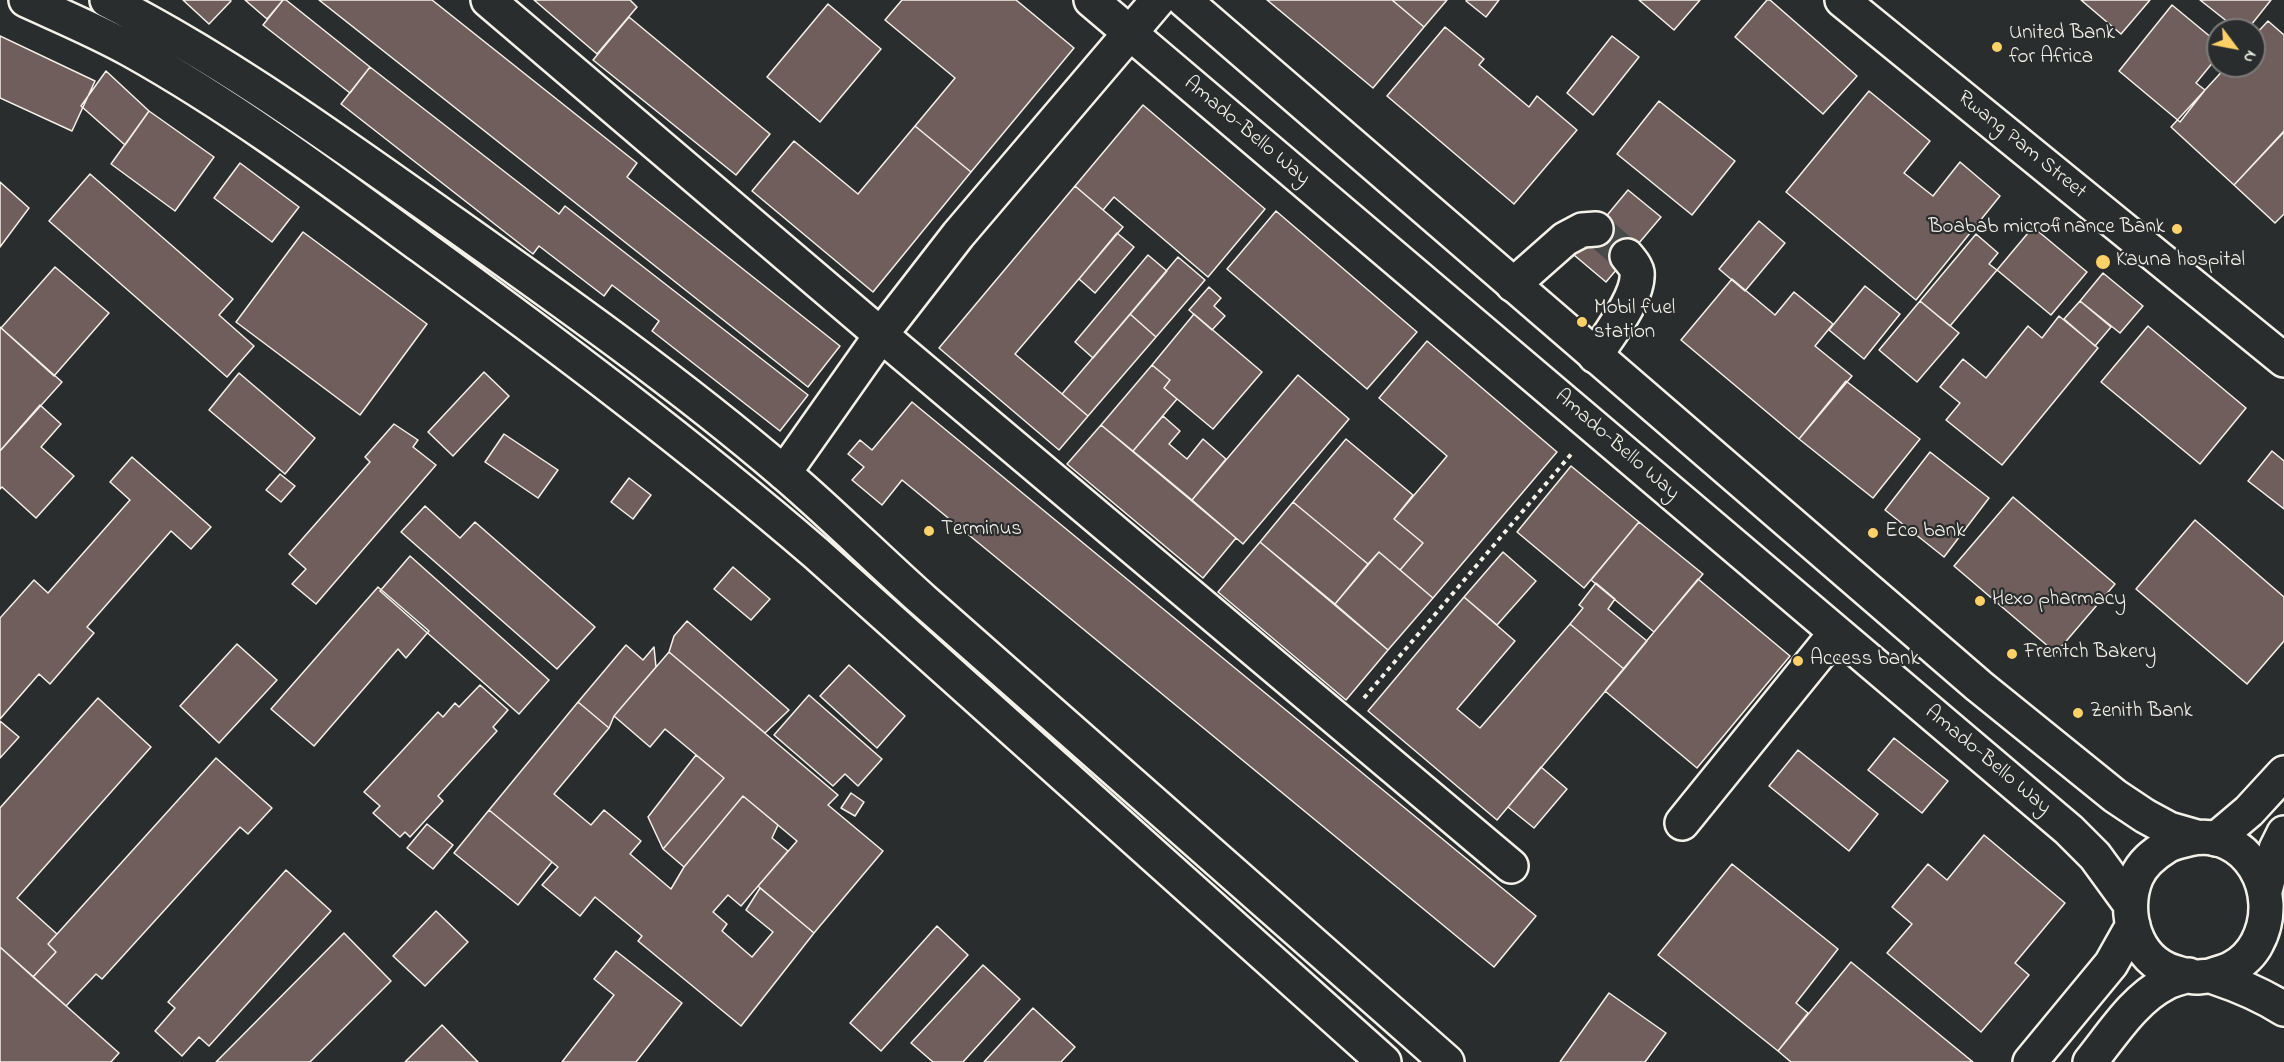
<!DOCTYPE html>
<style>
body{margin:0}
#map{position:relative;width:2284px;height:1062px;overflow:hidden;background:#2a2d2e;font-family:"Indie Flower",sans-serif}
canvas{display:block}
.north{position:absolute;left:2206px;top:18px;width:60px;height:60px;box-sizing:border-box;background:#2a2d2e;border:2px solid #7b7b78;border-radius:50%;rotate:122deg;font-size:16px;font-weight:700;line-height:24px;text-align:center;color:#f4f1e8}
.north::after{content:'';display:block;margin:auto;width:21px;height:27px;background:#ffd166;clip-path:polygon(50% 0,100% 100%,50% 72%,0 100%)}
</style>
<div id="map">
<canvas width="2284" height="1062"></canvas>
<div class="north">N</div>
</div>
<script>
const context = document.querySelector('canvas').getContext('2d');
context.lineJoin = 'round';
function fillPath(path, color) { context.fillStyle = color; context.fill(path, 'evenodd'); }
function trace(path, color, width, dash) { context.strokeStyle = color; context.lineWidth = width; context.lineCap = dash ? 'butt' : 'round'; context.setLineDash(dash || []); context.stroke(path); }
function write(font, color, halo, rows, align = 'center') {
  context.font = font + ' "Indie Flower",sans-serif'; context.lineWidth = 4.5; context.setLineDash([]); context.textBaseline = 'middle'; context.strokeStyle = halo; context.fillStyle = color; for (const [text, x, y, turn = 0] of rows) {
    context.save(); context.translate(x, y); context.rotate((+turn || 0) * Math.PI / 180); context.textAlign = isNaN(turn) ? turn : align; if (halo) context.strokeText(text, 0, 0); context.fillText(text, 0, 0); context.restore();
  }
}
const building = new Path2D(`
 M 183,0 L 230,0 L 231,1 L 209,24 Z
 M 245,0 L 283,0 L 267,19 Z
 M 283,0 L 286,0 L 370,67 L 350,93 L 263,25 Z
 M 319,0 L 432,0 L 637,163 L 627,177 L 840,346 L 808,387 Z
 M 534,0 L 630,0 L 637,7 L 597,54 Z
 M 902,0 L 1016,0 L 1074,48 L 971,172 L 915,126 L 955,78 L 885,20 Z
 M 1267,0 L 1392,0 L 1424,27 L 1373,88 Z
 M 1392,0 L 1447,0 L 1424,27 Z
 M 1467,0 L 1499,0 L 1486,17 L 1466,1 Z
 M 1639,0 L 1700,0 L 1674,30 Z
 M 1767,0 L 1770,0 L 1857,76 L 1823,114 L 1735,37 Z
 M 2081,0 L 2150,0 L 2121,34 Z
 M 2200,0 L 2271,0 L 2247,30 L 2238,30 Z
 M 828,4 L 881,49 L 820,122 L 767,77 Z
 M 2172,5 L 2218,43 L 2218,56 L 2196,83 L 2205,90 L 2180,122 L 2119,71 Z
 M 629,17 L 770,134 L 736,175 L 593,60 Z
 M 2268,21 L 2284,35 L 2284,131 L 2234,185 L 2171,127 L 2227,66 L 2254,66 L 2254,36 Z
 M 1445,27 L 1484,59 L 1479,65 L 1529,107 L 1537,96 L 1577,130 L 1514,204 L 1387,96 Z
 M 0,36 L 95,81 L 72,131 L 0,98 Z
 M 1612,36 L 1639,57 L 1593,115 L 1567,93 Z
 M 370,67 L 559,214 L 565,206 L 808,395 L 780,431 L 652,331 L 659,321 L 612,285 L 604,296 L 539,246 L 533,254 L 341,104 Z
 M 106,71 L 149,111 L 125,145 L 81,106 Z
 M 1869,91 L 1930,141 L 1904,173 L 1933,196 L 1960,162 L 2000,196 L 1916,300 L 1786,192 Z
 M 1659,101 L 1735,161 L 1692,215 L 1617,154 Z
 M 1143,105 L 1265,209 L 1208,277 L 1114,197 L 1103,210 L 1075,186 Z
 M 149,111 L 214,157 L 175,211 L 111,164 Z
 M 915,126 L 971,172 L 873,292 L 752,191 L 794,141 L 858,194 Z
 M 2284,132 L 2284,214 L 2275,223 L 2234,185 Z
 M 240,163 L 299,207 L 272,242 L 214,198 Z
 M 90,174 L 233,299 L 219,315 L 254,346 L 227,377 L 49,221 Z
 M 0,182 L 29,208 L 0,247 Z
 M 1075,186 L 1123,227 L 1015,354 L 1088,416 L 1059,450 L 939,348 Z
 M 1628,190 L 1661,217 L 1606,282 L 1574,255 Z
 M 1276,211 L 1417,332 L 1367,389 L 1227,269 Z
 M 1759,221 L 1785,243 L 1745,291 L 1719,269 Z
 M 2033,227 L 2087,272 L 2051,315 L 1997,270 Z
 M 303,232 L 427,324 L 360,415 L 236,322 Z
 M 1117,233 L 1134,247 L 1095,293 L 1079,279 Z
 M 1976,234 L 1998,253 L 1989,264 L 1997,270 L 1950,326 L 1920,301 Z
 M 1148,255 L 1167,271 L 1093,358 L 1075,342 Z
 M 1178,257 L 1205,280 L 1156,337 L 1130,314 Z
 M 55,267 L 109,313 L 54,376 L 1,328 Z
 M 2103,273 L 2143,306 L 2120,333 L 2080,301 Z
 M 1732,279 L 1775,315 L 1794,292 L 1833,324 L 1815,346 L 1852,376 L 1799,439 L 1681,340 Z
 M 1865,286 L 1900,314 L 1864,359 L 1829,330 Z
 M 1209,287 L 1221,298 L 1214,306 L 1225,316 L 1212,330 L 1189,310 Z
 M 1920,301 L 1959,333 L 1917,382 L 1879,350 Z
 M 2080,301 L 2111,327 L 2095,346 L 2064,319 Z
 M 1130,314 L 1156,337 L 1088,416 L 1062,394 Z
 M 1194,314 L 1262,372 L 1213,429 L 1164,388 L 1170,380 L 1152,365 Z
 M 2059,316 L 2098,348 L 2002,465 L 1946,420 L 1960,403 L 1940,387 L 1963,359 L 1986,378 L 2028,326 L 2042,338 Z
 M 2148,326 L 2246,408 L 2200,464 L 2101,382 Z
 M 0,327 L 62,382 L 0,451 Z
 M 1427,341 L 1557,452 L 1433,598 L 1400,570 L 1423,543 L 1394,519 L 1447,456 L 1379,398 Z
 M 1152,365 L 1170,380 L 1164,388 L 1177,399 L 1133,451 L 1101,425 Z
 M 484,372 L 509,396 L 453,456 L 428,432 Z
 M 239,373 L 315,438 L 285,474 L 209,410 Z
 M 1298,375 L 1349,419 L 1243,544 L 1192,500 Z
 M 1846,381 L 1920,439 L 1873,498 L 1799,439 Z
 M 912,402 L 1536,916 L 1494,967 L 902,480 L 882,505 L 852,480 L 864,467 L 848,454 L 860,440 L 872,450 Z
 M 40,405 L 61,424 L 41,447 L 74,476 L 36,518 L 2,487 L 0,489 L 0,451 Z
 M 1163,416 L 1180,431 L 1169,444 L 1187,459 L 1203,439 L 1226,459 L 1192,500 L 1133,451 Z
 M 394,424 L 418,440 L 413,447 L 436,465 L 316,604 L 292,584 L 306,569 L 289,554 L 370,462 L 365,457 Z
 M 1101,425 L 1236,538 L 1203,578 L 1067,464 Z
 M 504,434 L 558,470 L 538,498 L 485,462 Z
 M 1346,439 L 1413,495 L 1394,519 L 1423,543 L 1400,570 L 1379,552 L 1368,564 L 1293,502 Z
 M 2272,451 L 2284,461 L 2284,509 L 2248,481 Z
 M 1930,452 L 1989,498 L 1944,557 L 1885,510 Z
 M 132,457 L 211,527 L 191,549 L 171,531 L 87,627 L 94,633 L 50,684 L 39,674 L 0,719 L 0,618 L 34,580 L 48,593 L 130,500 L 110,482 Z
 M 1571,466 L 1639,522 L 1584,588 L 1517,532 Z
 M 280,474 L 295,486 L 281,502 L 266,490 Z
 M 629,478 L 651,495 L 633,519 L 611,502 Z
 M 2013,497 L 2115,584 L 2056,653 L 1954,566 Z
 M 1293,502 L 1368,564 L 1335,604 L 1260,542 Z
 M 425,506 L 460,538 L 475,522 L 595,627 L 557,669 L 401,532 Z
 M 2195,520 L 2284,597 L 2284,641 L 2247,684 L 2136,589 Z
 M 1639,522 L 1703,574 L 1654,632 L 1591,580 Z
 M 1260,542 L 1388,650 L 1346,700 L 1218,592 Z
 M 1379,552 L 1433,598 L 1388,650 L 1335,604 Z
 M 1503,552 L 1536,581 L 1497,625 L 1464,597 Z
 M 410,556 L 549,680 L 519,714 L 380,591 Z
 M 733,567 L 770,599 L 751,620 L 714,589 Z
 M 1698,579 L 1790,656 L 1697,768 L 1605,691 Z
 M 1596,583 L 1615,599 L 1608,609 L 1647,641 L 1624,669 L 1570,624 L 1583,608 L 1579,605 Z
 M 378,587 L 429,631 L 406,658 L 398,649 L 314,746 L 271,709 Z
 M 1464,597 L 1515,641 L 1457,709 L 1480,728 L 1570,624 L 1624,669 L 1497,820 L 1368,711 Z
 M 687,621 L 789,710 L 765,733 L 669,652 L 674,636 Z
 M 237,644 L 277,680 L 219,743 L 180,706 Z
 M 626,645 L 643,660 L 654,647 L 656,667 L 614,716 L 609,728 L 578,702 Z
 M 669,652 L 838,795 L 828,805 L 883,851 L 814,933 L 758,886 L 797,841 L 743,796 L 684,867 L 663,849 L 724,778 L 665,729 L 650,747 L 614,716 Z
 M 849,665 L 905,716 L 877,748 L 820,696 Z
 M 480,685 L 508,710 L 493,727 L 497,731 L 438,796 L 443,801 L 410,837 L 405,832 L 400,837 L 373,813 L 380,806 L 364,792 L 438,712 L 443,717 L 455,703 L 459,707 Z
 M 809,695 L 882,759 L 858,786 L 845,774 L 833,786 L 774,735 Z
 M 98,698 L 151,747 L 17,898 L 57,934 L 48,944 L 56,952 L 33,977 L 0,947 L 0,808 Z
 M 578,702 L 609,728 L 554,794 L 591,825 L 604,810 L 641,841 L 630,854 L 671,889 L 684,867 L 743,796 L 778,825 L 772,838 L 788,851 L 741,906 L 728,895 L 713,912 L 727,924 L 722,931 L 752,957 L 773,932 L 746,910 L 760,888 L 814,933 L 741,1026 L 638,941 L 642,936 L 595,897 L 580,916 L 542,885 L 558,867 L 489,810 Z
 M 0,721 L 19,737 L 0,758 Z
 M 1894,738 L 1948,781 L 1922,813 L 1868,770 Z
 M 1798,750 L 1878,814 L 1849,851 L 1769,786 Z
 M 696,755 L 724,778 L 663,849 L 648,817 Z
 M 216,758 L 272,808 L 248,834 L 240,827 L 102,979 L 96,974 L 66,1006 L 33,977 L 56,952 L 48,944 Z
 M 1541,767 L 1567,789 L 1534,828 L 1508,807 Z
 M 851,793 L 864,802 L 855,816 L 841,808 Z
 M 489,810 L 552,862 L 518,905 L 454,853 Z
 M 427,824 L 453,845 L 433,869 L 407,848 Z
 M 1984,835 L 2065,903 L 2015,963 L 2029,975 L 1981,1032 L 1887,953 L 1912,924 L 1892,907 L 1928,864 L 1947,880 Z
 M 1732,864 L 1838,949 L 1796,1003 L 1808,1013 L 1778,1051 L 1658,955 Z
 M 286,870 L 331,911 L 209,1046 L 199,1037 L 182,1056 L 155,1031 L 175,1008 L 168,1002 Z
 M 436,911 L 468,942 L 425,986 L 393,956 Z
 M 937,926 L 968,955 L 881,1051 L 850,1023 Z
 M 344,933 L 391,981 L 310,1062 L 216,1062 Z
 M 0,947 L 119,1053 L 111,1062 L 0,1062 Z
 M 616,951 L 682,1003 L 636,1062 L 562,1062 L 614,995 L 594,979 Z
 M 1851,962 L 1973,1062 L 1791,1062 L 1778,1051 Z
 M 983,965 L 1020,999 L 963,1062 L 933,1062 L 911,1043 Z
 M 1609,993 L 1666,1033 L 1645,1062 L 1560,1062 Z
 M 1033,1008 L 1075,1047 L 1061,1062 L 984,1062 Z
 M 442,1025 L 478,1062 L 405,1062 Z`);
const minorTunnel = new Path2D(`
 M 1596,229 L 1627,256`);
const path = new Path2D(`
 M 1364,698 L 1573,452`);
const minor = new Path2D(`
 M 488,0 L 881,335 L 1511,866
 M 1842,0 L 2284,360
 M 1513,285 L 1565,239 L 1582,230 L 1596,229
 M 1595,356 C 1608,336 1640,296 1637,272 C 1636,266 1631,261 1627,256
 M 784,473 L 889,324 L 958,235 L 1158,0
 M 1682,823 L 1835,634
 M 2216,839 L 2249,811 L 2284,773
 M 2266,887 L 2276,849 L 2284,833`);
const major = new Path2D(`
 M 1091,0 L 2069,830 L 2095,856 L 2130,904
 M 1184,0 L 1979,686 L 2115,796 L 2145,816 L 2169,829 L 2197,837
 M 2210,976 C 2217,973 2225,972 2232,968 C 2242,963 2252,953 2257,943 C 2284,893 2247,826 2189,839 C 2181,841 2174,842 2167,846 C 2154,854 2142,863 2136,878 C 2122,912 2135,960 2174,972 C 2181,974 2189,977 2196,977 C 2202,977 2208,975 2214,977 C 2238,985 2262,995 2284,1009
 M 2030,1062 L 2111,964 L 2133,925
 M 2090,1062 C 2112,1035 2134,999 2166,983 C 2173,979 2181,978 2189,975`);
const highway = new Path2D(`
 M 26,0 C 61,16 97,31 131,50 C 233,107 327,177 421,246 C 556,344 689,444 816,553 L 1384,1062
 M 107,0 C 225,60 332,138 440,214 C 557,297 675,380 784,473 C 832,514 877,559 924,601 C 1099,754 1273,908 1447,1062`);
const markers = [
 [1997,47,6,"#ffd166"],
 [2177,229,6,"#ffd166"],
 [2103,262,8,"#ffd166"],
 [1582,322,6,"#ffd166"],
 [929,531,6,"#ffd166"],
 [1873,533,6,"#ffd166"],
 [1980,601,6,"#ffd166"],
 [2012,654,6,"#ffd166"],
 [1798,661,6,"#ffd166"],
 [2078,713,6,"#ffd166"]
];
const poiNames = [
 ["United Bank",2009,35],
 ["for Africa",2009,59],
 ["Boabab microfinance Bank",2165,229,"right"],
 ["Kauna hospital",2116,262],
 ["Mobil fuel",1594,310],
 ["station",1594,334],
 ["Terminus",941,531],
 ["Eco bank",1885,533],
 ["Hexo pharmacy",1992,601],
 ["Frentch Bakery",2024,654],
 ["Access bank",1810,661],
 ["Zenith Bank",2090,713]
];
const streetNames = [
 ["Amado-Bello Way",1246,132,40],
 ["Rwang Pam Street",2021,146,39],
 ["Amado-Bello Way",1616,446,41],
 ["Amado-Bello Way",1987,761,40]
];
fillPath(building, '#705e5c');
trace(building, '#f4f1e8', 1.5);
trace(minorTunnel, '#484a4a', 33, [33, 16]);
trace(minor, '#f4f1e8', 38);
trace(major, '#f4f1e8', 38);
trace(highway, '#f4f1e8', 38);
trace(path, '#f4f1e8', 4, [4.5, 4.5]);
trace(minor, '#2a2d2e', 33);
trace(major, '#2a2d2e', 33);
trace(highway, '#2a2d2e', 33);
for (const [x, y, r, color] of markers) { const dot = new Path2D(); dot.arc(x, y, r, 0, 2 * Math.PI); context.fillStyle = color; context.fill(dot); trace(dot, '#2a2d2e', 2); }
write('21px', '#f4f1e8', '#2a2d2e', poiNames, 'left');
write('21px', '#f4f1e8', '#2a2d2e', streetNames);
</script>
